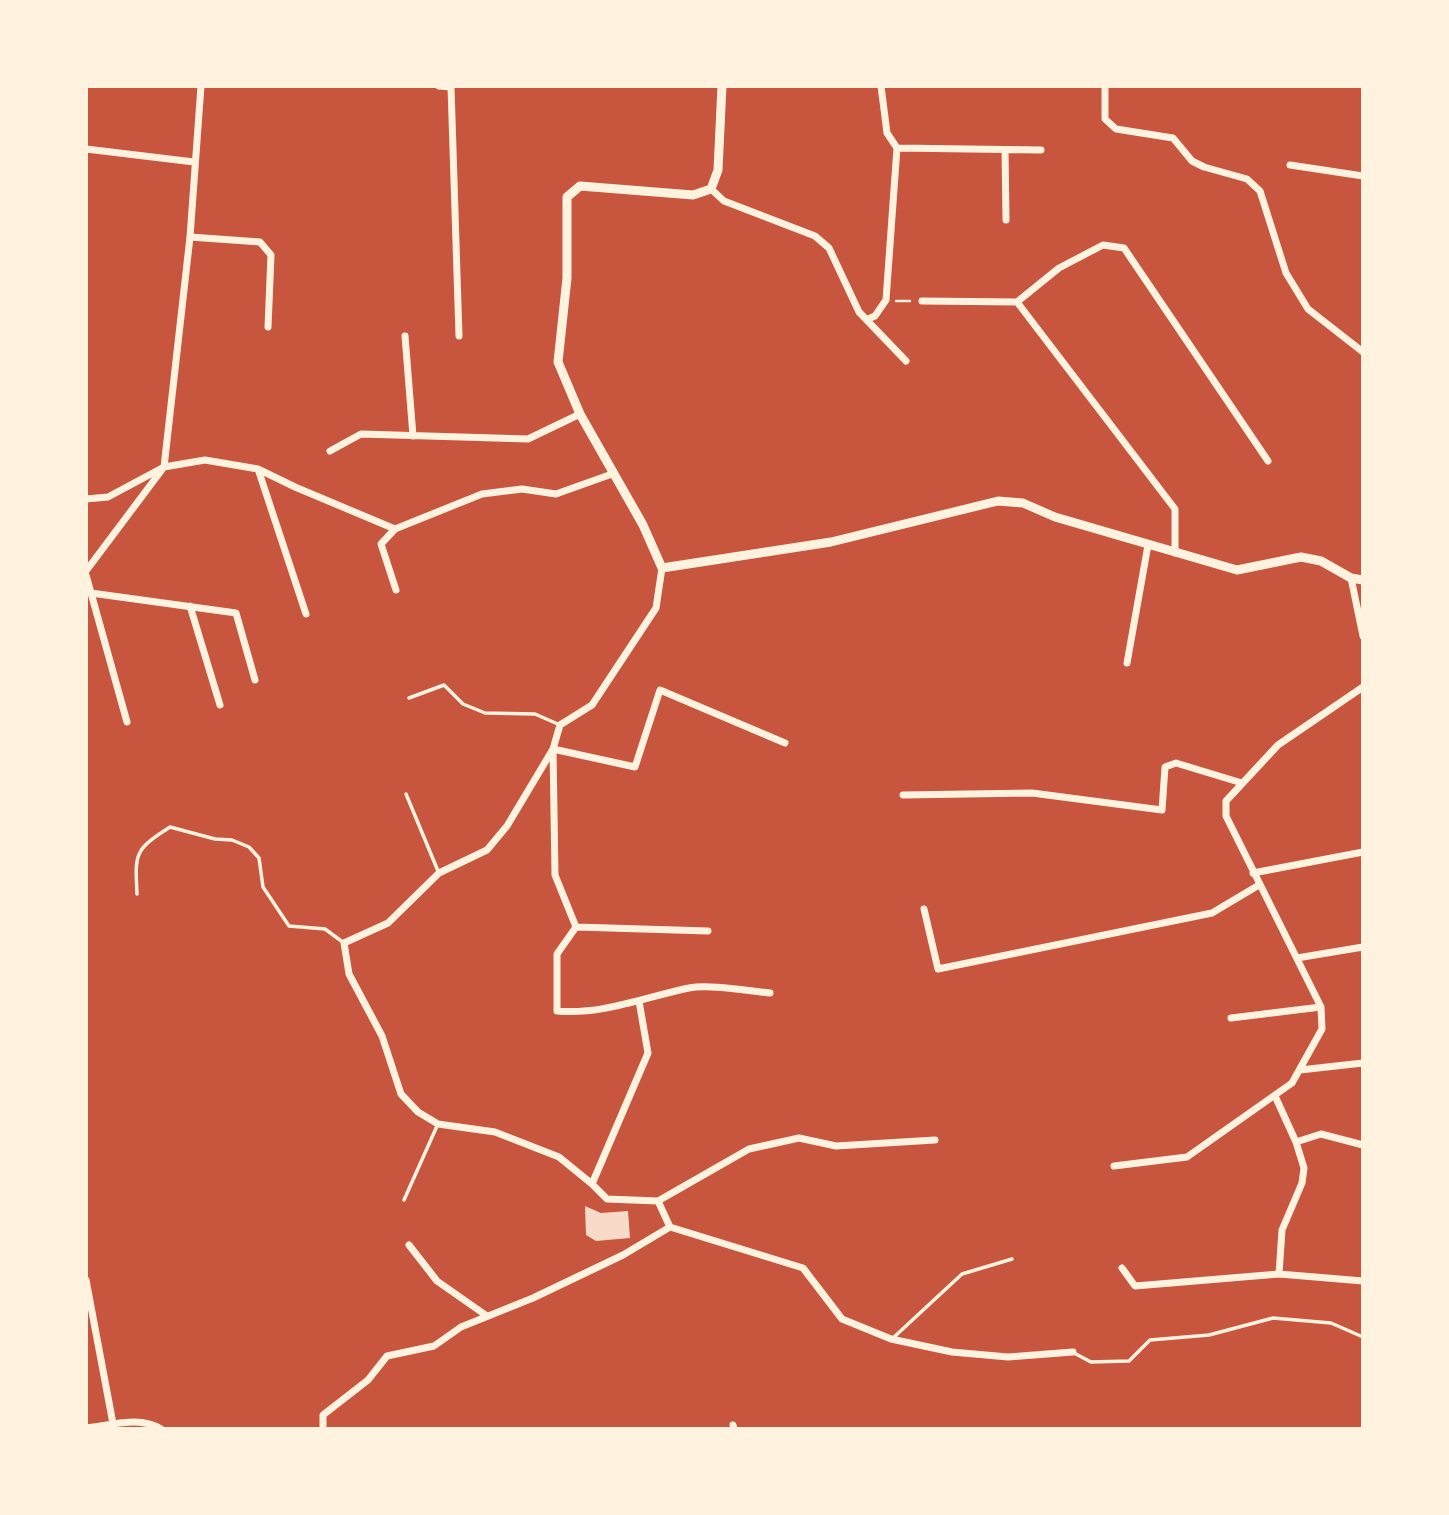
<!DOCTYPE html>
<style>
body{margin:0}
#map{position:relative;width:1449px;height:1515px;overflow:hidden;background:#c8553d;font-family:Quicksand,sans-serif}
canvas{display:block}
.frame{position:absolute;inset:0;border:88px solid #fff3e0;pointer-events:none}
</style>
<div id="map">
<canvas width="1449" height="1515"></canvas>
<div class="frame"></div>
</div>
<script>
const context = document.querySelector('canvas').getContext('2d');
context.lineJoin = 'round';
function fillPath(path, color) { context.fillStyle = color; context.fill(path, 'evenodd'); }
function trace(path, color, width, dash) { context.strokeStyle = color; context.lineWidth = width; context.lineCap = dash ? 'butt' : 'round'; context.setLineDash(dash || []); context.stroke(path); }
const building = new Path2D(`
 M 585,1206 L 601,1213 L 628,1211 L 630,1238 L 596,1241 L 586,1235 Z`);
const path = new Path2D(`
 M 896,301 L 910,301`);
const service = new Path2D(`
 M 409,698 L 444,685 L 463,704 L 485,713 L 535,714 L 560,725
 M 406,794 L 438,871
 M 137,894 C 135,853 134,850 170,827 L 215,839 L 232,840 L 249,847 L 259,858 L 263,887 L 289,926 L 325,929 L 344,943
 M 404,1200 L 437,1126
 M 893,1338 L 962,1274 L 1012,1259
 M 1074,1353 L 1091,1362 L 1129,1361 L 1150,1340 L 1209,1335 L 1273,1318 L 1331,1323 L 1363,1337`);
const minor = new Path2D(`
 M 439,86 L 451,87 L 459,336
 M 1105,86 L 1105,119 L 1116,129 L 1173,138 L 1192,161 L 1204,167 L 1247,179 L 1260,191 L 1286,273 L 1308,309 L 1363,352
 M 897,148 L 1041,150
 M 86,149 L 194,162
 M 1005,150 L 1006,220
 M 1290,165 L 1363,176
 M 711,189 L 724,201 L 815,236 L 829,248 L 859,312 L 906,361
 M 190,237 L 260,242 L 271,255 L 268,327
 M 922,301 L 1017,302 L 1175,509 L 1175,553
 M 1017,302 L 1059,268 L 1103,245 L 1124,248 L 1268,461
 M 868,319 L 875,316 L 886,300 L 897,148 L 887,133 L 881,86
 M 405,336 L 413,436
 M 330,451 L 361,434 L 528,439 L 580,414
 M 258,469 L 306,614
 M 86,499 L 108,497 L 164,467 L 205,460 L 258,469 L 295,487 L 395,529 L 482,494 L 522,489 L 556,494 L 612,474
 M 395,529 L 381,544 L 396,590
 M 662,568 L 656,608 L 592,705 L 560,725 L 553,749 L 507,826 L 487,850 L 439,873 L 388,923 L 344,943 L 349,974 L 382,1036 L 401,1094 L 418,1112 L 438,1124 L 495,1132 L 559,1157 L 592,1184 L 607,1199 L 658,1201 L 670,1227 L 803,1268 L 842,1319 L 891,1339 L 952,1352 L 1008,1357 L 1073,1352
 M 86,571 L 164,467 L 190,237 L 201,86
 M 86,575 L 127,722
 M 1351,578 L 1363,636
 M 91,593 L 236,613 L 255,680
 M 190,606 L 220,705
 M 1127,663 L 1148,545
 M 903,795 L 1032,793 L 1162,810 L 1165,767 L 1176,763 L 1242,783
 M 1253,873 L 1363,852
 M 924,909 L 938,969 L 1212,913 L 1259,885
 M 576,927 L 708,931
 M 1297,958 L 1363,947
 M 770,993 C 748,991 709,984 689,988 C 645,997 603,1015 557,1011 L 557,954 L 576,927 L 555,875 L 553,749 L 635,767 L 660,690 L 785,743
 M 1231,1018 L 1321,1007
 M 1300,1070 L 1363,1063
 M 1275,1096 L 1296,1142 L 1304,1168 L 1302,1183 L 1282,1230 L 1279,1274
 M 1296,1142 L 1321,1134 L 1363,1145
 M 1114,1166 L 1187,1157 L 1292,1083 L 1322,1029 L 1321,1007 L 1226,816 L 1226,801 L 1278,745 L 1363,687
 M 592,1184 L 648,1053 L 639,1001
 M 658,1201 L 749,1149 L 799,1138 L 836,1146 L 935,1140
 M 409,1245 L 437,1281 L 487,1316
 M 1122,1268 L 1135,1286 L 1279,1274 L 1363,1281
 M 86,1280 L 114,1429
 M 733,1425 L 734,1429
 M 86,1428 C 110,1426 139,1415 161,1429
 M 323,1429 L 323,1415 L 368,1380 L 387,1356 L 434,1346 L 461,1327 L 533,1298 L 623,1255 L 670,1227`);
const tertiary = new Path2D(`
 M 722,86 L 718,170 L 711,189 L 693,195 L 580,186 L 567,197 L 567,278 L 558,362 L 580,414 L 643,525 L 662,568 L 831,542 L 998,501 L 1023,503 L 1055,517 L 1237,570 L 1301,557 L 1321,561 L 1351,578 L 1363,580`);
fillPath(building, '#f7dbc8');
trace(path, '#fff3e0', 2.5);
trace(service, '#fff3e0', 3.5);
trace(minor, '#fff3e0', 7);
trace(tertiary, '#fff3e0', 9);
</script>
